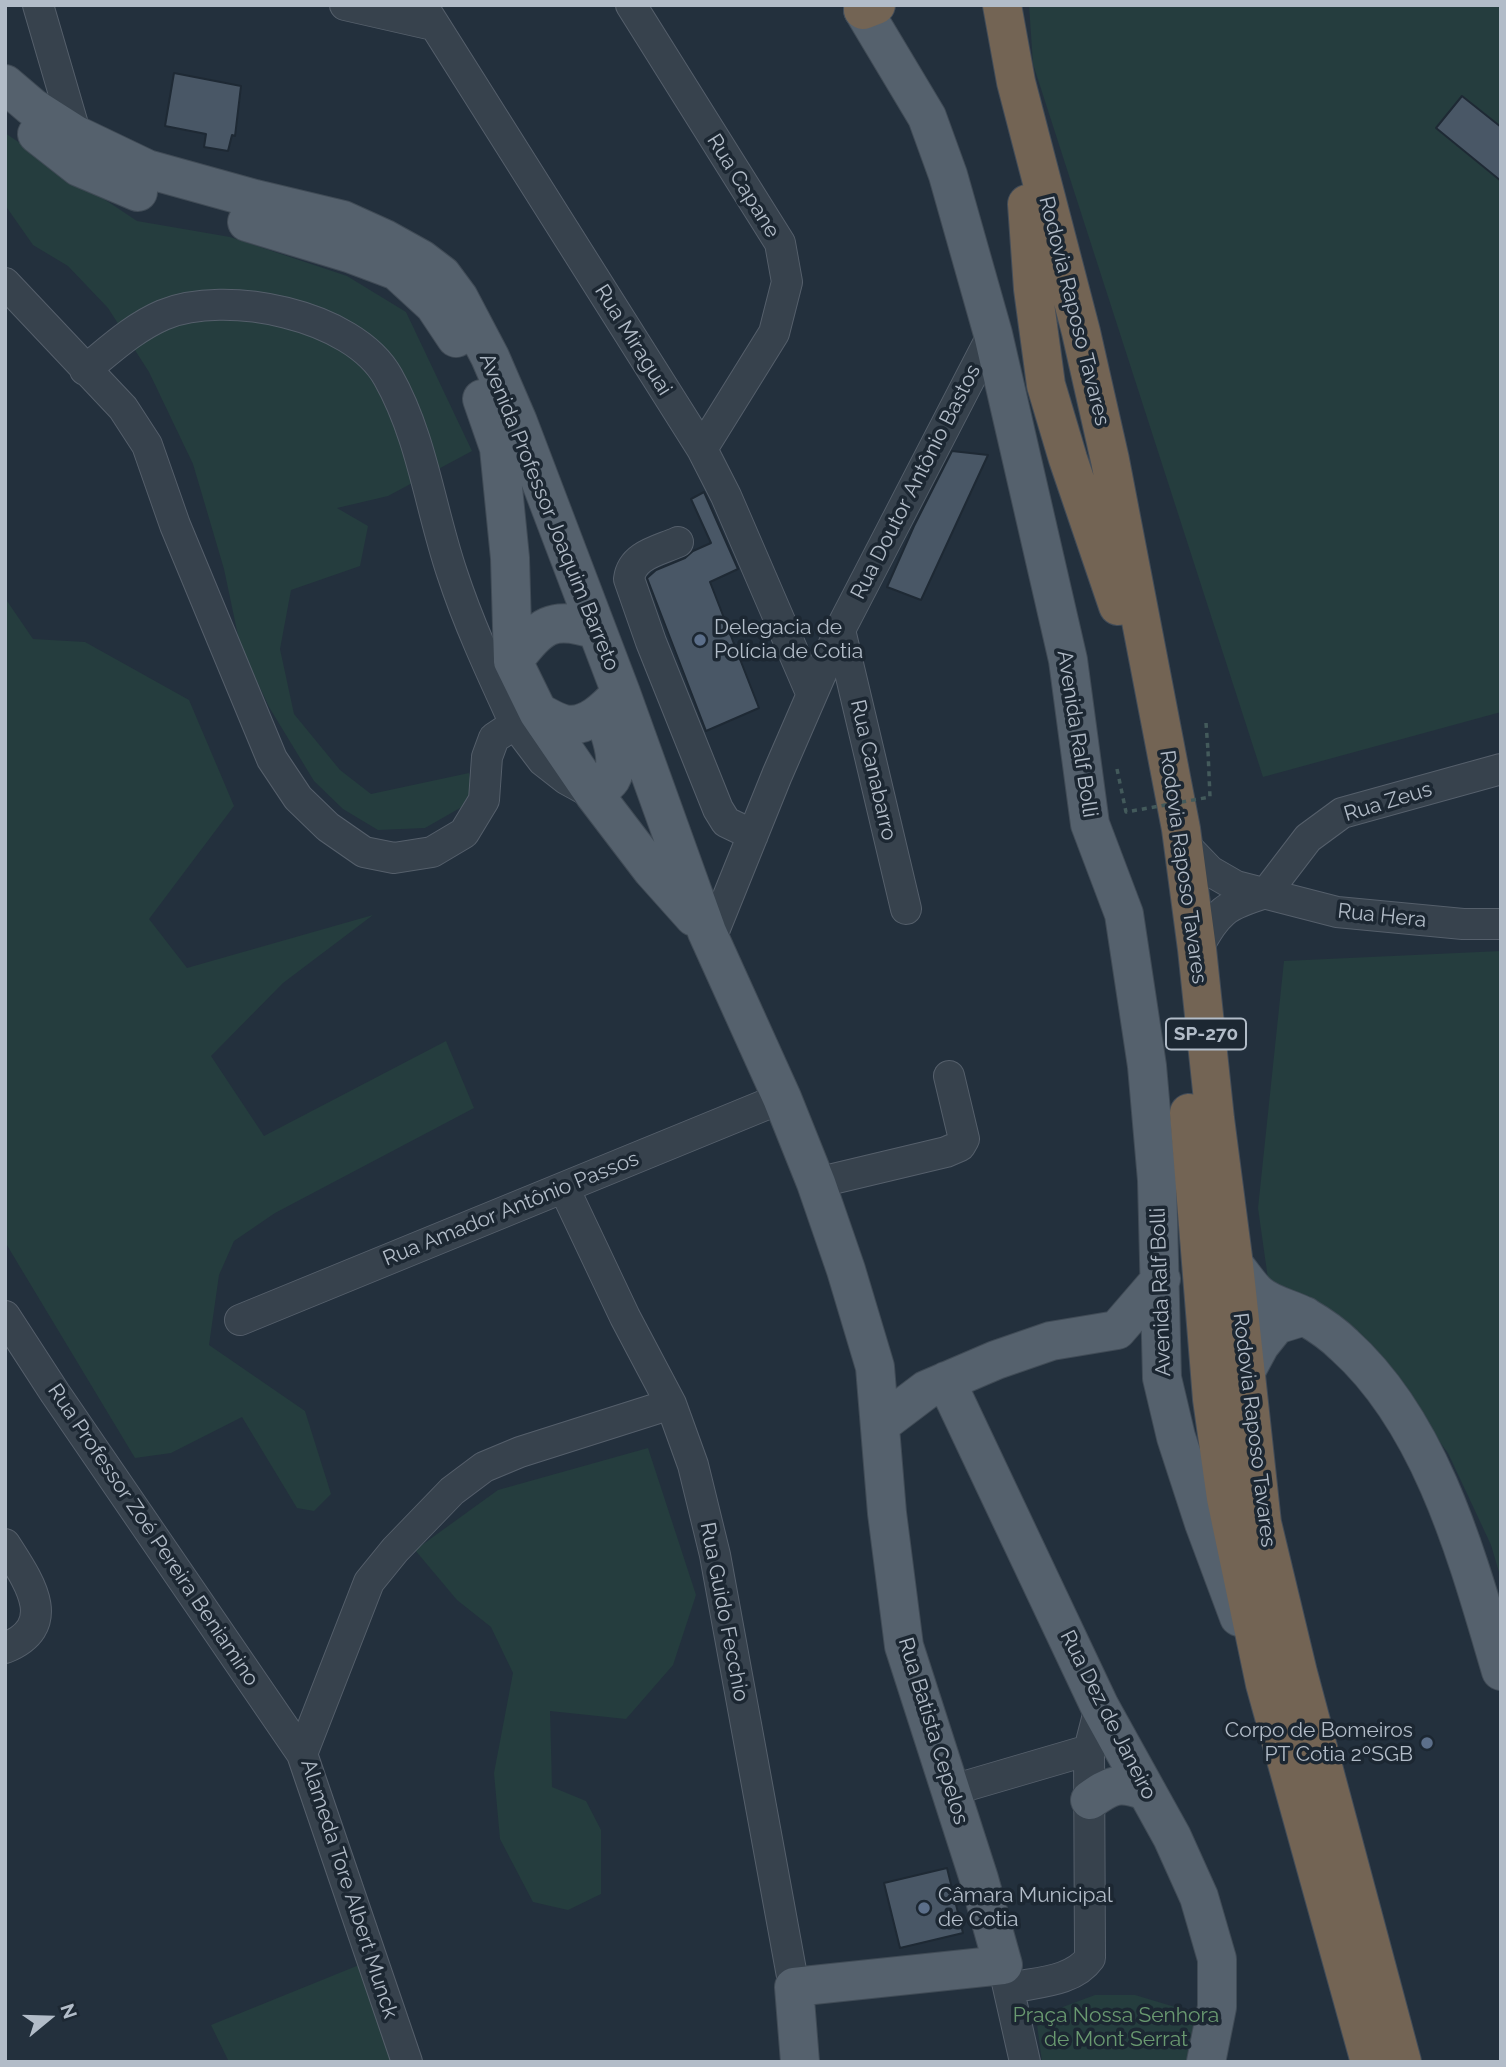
<!DOCTYPE html>
<meta charset="utf-8">
<style>
body{margin:0}
#map{position:relative;width:1506px;height:2067px;overflow:hidden;background:#23303d;font-family:Raleway,sans-serif}
canvas{display:block}
.frame{position:absolute;inset:0;border:7px solid #b2bcc8;pointer-events:none}
.north{position:absolute;left:14px;top:1983px;width:70px;height:70px;-webkit-text-stroke:5px #1c2732;paint-order:stroke;rotate:71deg;font-size:19px;font-weight:700;line-height:28px;text-align:center;color:#b2bcc8}
.north::after{content:'';display:block;margin:auto;width:24px;height:32px;background:#b2bcc8;clip-path:polygon(50% 0,100% 100%,50% 72%,0 100%)}
</style>
<div id="map">
<canvas width="1506" height="2067"></canvas>
<div class="frame"></div>
<div class="north">N</div>
</div>
<script>
const context = document.querySelector('canvas').getContext('2d');
context.lineJoin = 'round';
function fillPath(path, color) { context.fillStyle = color; context.fill(path, 'evenodd'); }
function trace(path, color, width, dash) { context.strokeStyle = color; context.lineWidth = width; context.lineCap = dash ? 'butt' : 'round'; context.setLineDash(dash || []); context.stroke(path); }
function write(font, color, halo, rows, align = 'center') {
  context.font = font + ' Raleway,sans-serif'; context.lineWidth = 7; context.setLineDash([]); context.textBaseline = 'middle'; context.strokeStyle = halo; context.fillStyle = color; for (const [text, x, y, turn = 0] of rows) {
    context.save(); context.translate(x, y); context.rotate((+turn || 0) * Math.PI / 180); context.textAlign = isNaN(turn) ? turn : align; if (halo) context.strokeText(text, 0, 0); context.fillText(text, 0, 0); context.restore();
  }
}
const green = new Path2D(`
 M 1029,5 L 1501,5 L 1501,712 L 1263,777 L 1033,64 Z
 M 5,133 L 137,221 L 230,237 L 347,276 L 406,312 L 472,451 L 388,496 L 337,508 L 368,526 L 360,566 L 291,590 L 280,649 L 294,714 L 340,770 L 371,794 L 469,773 L 474,800 L 425,828 L 378,830 L 343,809 L 314,781 L 269,707 L 240,645 L 224,569 L 193,464 L 149,372 L 108,308 L 68,266 L 33,245 L 5,205 Z
 M 5,598 L 33,639 L 85,642 L 189,700 L 234,806 L 149,919 L 187,968 L 373,915 L 283,983 L 211,1056 L 264,1136 L 446,1041 L 474,1108 L 275,1213 L 234,1241 L 219,1275 L 209,1345 L 305,1411 L 331,1494 L 314,1511 L 297,1508 L 242,1417 L 171,1453 L 135,1458 L 5,1242 Z
 M 1501,951 L 1501,1579 L 1491,1545 L 1448,1453 L 1409,1401 L 1269,1286 L 1258,1208 L 1284,961 Z
 M 648,1448 L 696,1595 L 673,1665 L 626,1719 L 550,1711 L 552,1787 L 586,1801 L 601,1830 L 601,1894 L 568,1910 L 533,1902 L 500,1839 L 494,1773 L 513,1673 L 491,1627 L 457,1600 L 415,1550 L 498,1490 Z
 M 364,1963 L 399,2062 L 229,2062 L 211,2025 Z
 M 1095,1995 L 1135,1995 L 1195,2013 L 1188,2062 L 1042,2062 L 1036,2017 Z`);
const building = new Path2D(`
 M 174,73 L 241,86 L 235,136 L 232,135 L 228,151 L 204,147 L 206,134 L 165,126 Z
 M 1462,96 L 1501,127 L 1501,181 L 1436,128 Z
 M 952,451 L 988,455 L 921,600 L 887,587 L 914,526 Z
 M 704,492 L 738,569 L 710,582 L 759,708 L 706,731 L 647,578 L 656,570 L 685,558 L 693,551 L 711,543 L 691,499 Z
 M 947,1868 L 963,1933 L 900,1948 L 884,1883 Z`);
const path = new Path2D(`
 M 1206,723 L 1208,751`);
const minor = new Path2D(`
 M 38,5 L 76,135
 M 345,5 L 433,25
 M 422,5 L 702,449 L 726,496 L 811,693
 M 631,5 L 780,243 L 787,282 L 774,333 L 702,449
 M 5,283 L 123,408 L 147,445 L 175,525 L 272,759 L 298,798 L 328,827 L 364,852 L 394,858 L 432,852 L 464,833 L 484,800 L 487,757 L 494,738 L 515,724 L 543,761 L 566,779 L 586,790
 M 85,370 C 110,350 133,328 163,315 C 225,289 353,314 388,377 C 422,437 430,508 452,573 C 469,625 492,674 515,724
 M 678,542 C 658,551 632,555 629,579 L 651,642 L 718,809 L 726,822 L 753,835
 M 840,630 L 906,909
 M 1183,843 L 1210,871 L 1236,886 L 1337,912 L 1463,924 L 1501,924
 M 1266,893 L 1308,838 L 1342,813 L 1501,769
 M 710,941 L 777,775 L 840,630 L 993,334
 M 1197,949 C 1219,911 1223,906 1266,893
 M 816,1183 L 946,1152 L 960,1146 L 964,1139 L 949,1076
 M 564,1188 L 625,1317 L 671,1404 L 693,1465 L 715,1555 L 794,1987
 M 5,1316 L 55,1393 L 302,1754
 M 240,1320 L 782,1098
 M 5,1544 C 27,1579 62,1625 5,1648
 M 949,1791 L 1089,1750
 M 1004,1969 L 1025,2062
 M 1010,1988 C 1037,1982 1073,1982 1090,1958 L 1089,1750 L 1100,1707
 M 407,2062 L 302,1754 L 369,1582 L 395,1550 L 452,1491 L 484,1467 L 520,1452 L 671,1404`);
const major = new Path2D(`
 M 863,10 L 927,117 L 948,175 L 993,334 L 1068,660 L 1090,824 L 1124,914 L 1147,1066 L 1157,1180 L 1162,1378 L 1176,1437 L 1204,1523 L 1239,1617
 M 5,84 L 32,107 L 76,135 L 147,169 L 255,199 L 343,220 L 385,239 L 421,259 L 442,275 L 459,298 L 490,357 L 518,422 L 621,693 L 707,932 L 782,1098 L 816,1183 L 846,1270 L 875,1367 L 887,1513 L 904,1646 L 979,1879 L 1003,1965 L 794,1987 L 800,2062
 M 37,134 L 79,167 L 138,192
 M 247,222 L 349,253 L 397,271 L 434,305 L 456,338
 M 482,399 L 499,448 L 510,558 L 513,661 L 538,712 L 594,794 L 652,870 L 694,917
 M 513,661 C 542,625 550,615 597,630
 M 538,712 C 546,716 555,722 564,724 C 587,729 607,708 621,693
 M 594,794 C 599,790 607,785 611,779 C 622,760 609,732 603,712
 M 1234,1265 C 1242,1274 1249,1286 1258,1294 C 1272,1306 1290,1308 1306,1317 C 1318,1324 1333,1334 1344,1345 C 1433,1425 1468,1560 1501,1671
 M 1246,1371 L 1260,1345 L 1276,1325 L 1305,1316
 M 946,1381 L 1100,1707 L 1172,1837 L 1199,1897 L 1217,1959 L 1217,2007 L 1206,2062
 M 881,1424 L 926,1390 L 996,1360 L 1051,1341 L 1117,1330 L 1161,1279
 M 1090,1800 C 1111,1785 1119,1781 1145,1791`);
const highway = new Path2D(`
 M 1002,5 L 1016,82 L 1081,332 L 1110,460 L 1181,829 L 1197,949 L 1215,1119 L 1234,1265 L 1262,1523 L 1298,1673 L 1402,2062
 M 863,10 L 876,5
 M 1027,204 L 1033,289 L 1046,385 L 1068,459 L 1118,606
 M 1189,1113 L 1212,1399 L 1226,1498 L 1265,1684 L 1370,2062`);
const pathBridge = new Path2D(`
 M 1117,769 L 1126,812 L 1210,797 L 1208,751`);
const markers = [
 [700,640,7,"#5c6f8a"],
 [1427,1743,7,"#5c6f8a"],
 [924,1908,7,"#5c6f8a"]
];
const shields = [
 [1206,1034,80]
];
const shieldNames = [
 ["SP-270",1206,1034]
];
const streetNames = [
 ["Rua Capane",743,186,58],
 ["Rodovia Raposo Tavares",1074,311,76],
 ["Rua Miraguai",633,340,58],
 ["Rua Doutor Antônio Bastos",916,482,-63],
 ["Avenida Professor Joaquim Barreto",549,512,68],
 ["Avenida Ralf Bolli",1077,734,81],
 ["Rua Canabarro",873,770,77],
 ["Rua Zeus",1388,802,-17],
 ["Rodovia Raposo Tavares",1183,867,82],
 ["Rua Hera",1382,916,6],
 ["Rua Amador Antônio Passos",511,1209,-22],
 ["Avenida Ralf Bolli",1161,1292,-92],
 ["Rodovia Raposo Tavares",1254,1430,83],
 ["Rua Professor Zoé Pereira Beniamino",153,1535,56],
 ["Rua Guido Fecchio",724,1612,79],
 ["Rua Dez de Janeiro",1108,1715,63],
 ["Rua Batista Cepelos",933,1731,73],
 ["Alameda Tore Albert Munck",349,1889,72]
];
const poiNames = [
 ["Delegacia de",714,628],
 ["Polícia de Cotia",714,652],
 ["Corpo de Bomeiros",1413,1731,"right"],
 ["PT Cotia 2ºSGB",1413,1755,"right"],
 ["Câmara Municipal",938,1896],
 ["de Cotia",938,1920]
];
const parkNames = [
 ["Praça Nossa Senhora",1116,2016],
 ["de Mont Serrat",1116,2040]
];
fillPath(green, '#253d3e');
fillPath(building, '#495766');
trace(building, '#1e2934', 2);
trace(minor, '#555f6b', 32);
trace(major, '#404b56', 40);
trace(highway, '#424c58', 40);
trace(path, '#435a5b', 3.5, [5, 5]);
trace(minor, '#37424d', 30);
trace(major, '#55616d', 38);
trace(highway, '#736454', 38);
trace(pathBridge, '#435a5b', 3.5, [5, 5]);
for (const [x, y, r, color] of markers) { const dot = new Path2D(); dot.arc(x, y, r, 0, 2 * Math.PI); context.fillStyle = color; context.fill(dot); trace(dot, '#1c2732', 2.5); }
for (const [x, y, w] of shields) { const box = new Path2D(); box.roundRect(x - w / 2, y - 15.5, w, 31, 5); context.fillStyle = '#1c2732'; context.fill(box); trace(box, '#b2bcc8', 2); }
write('bold 19px', '#b2bcc8', null, shieldNames);
write('21px', '#b2bcc8', '#1c2732', streetNames);
write('21px', '#b2bcc8', '#1c2732', poiNames, 'left');
write('21px', '#699970', '#1c2732', parkNames);
</script>
